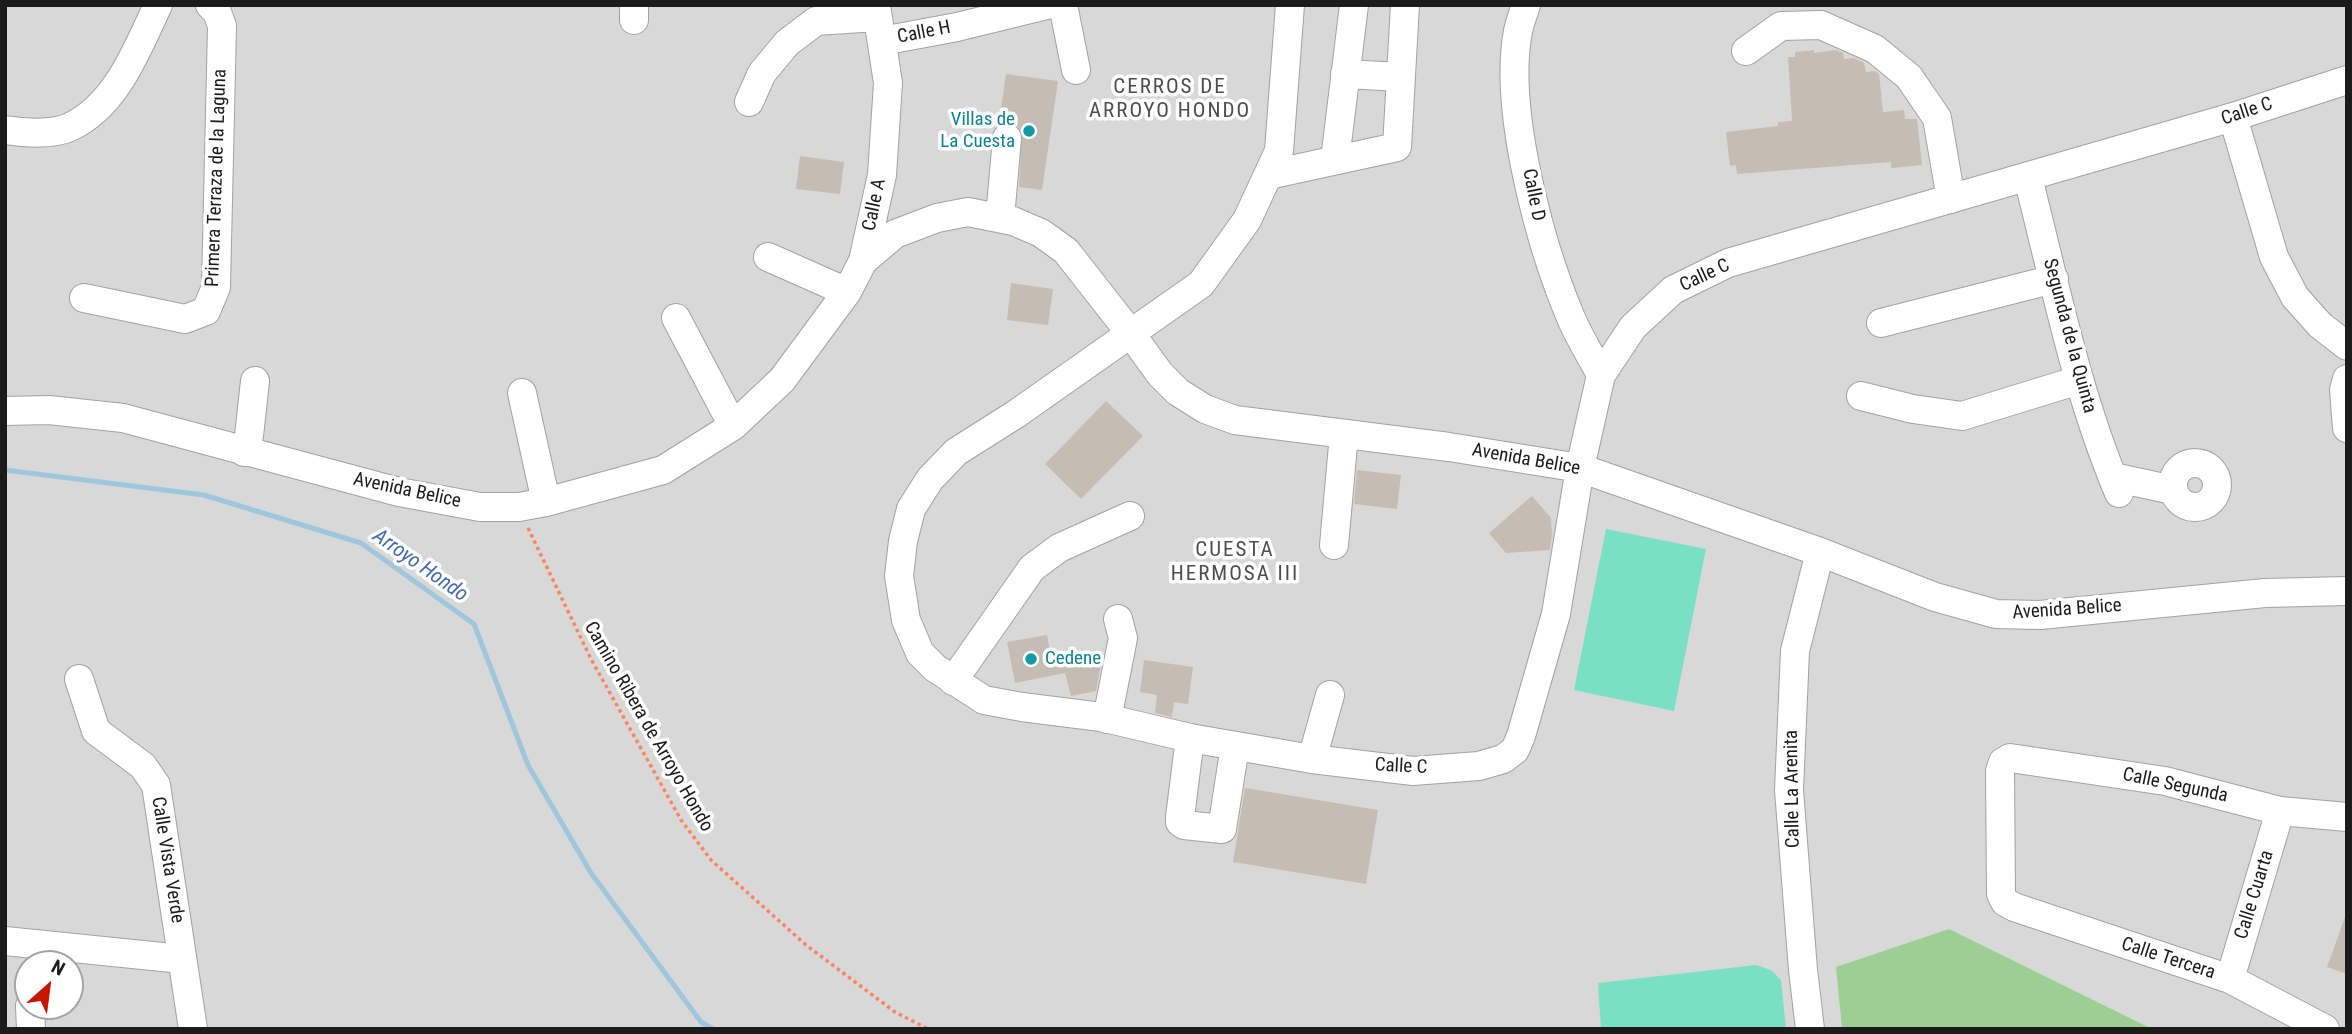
<!DOCTYPE html>
<style>
body{margin:0}
#map{position:relative;width:2352px;height:1034px;overflow:hidden;background:#edeae0;font-family:"Roboto Condensed",sans-serif}
canvas{display:block}
.frame{position:absolute;inset:0;border:7px solid #1b1b1b;pointer-events:none}
.north{position:absolute;left:14px;top:950px;width:70px;height:70px;box-sizing:border-box;background:#fff;border:2px solid #a4a4a4;border-radius:50%;rotate:28deg;font-size:19px;font-weight:700;line-height:28px;text-align:center;color:#1b1b1b}
.north::after{content:'';display:block;margin:auto;width:24px;height:32px;background:#c61700;clip-path:polygon(50% 0,100% 100%,50% 72%,0 100%)}
</style>
<div id="map">
<canvas width="2352" height="1034"></canvas>
<div class="frame"></div>
<div class="north">N</div>
</div>
<script>
const context = document.querySelector('canvas').getContext('2d');
context.lineJoin = 'round';
function fillPath(path, color) { context.fillStyle = color; context.fill(path, 'evenodd'); }
function trace(path, color, width, dash) { context.strokeStyle = color; context.lineWidth = width; context.lineCap = dash ? 'butt' : 'round'; context.setLineDash(dash || []); context.stroke(path); }
function write(font, color, halo, rows, align = 'center') {
  context.font = font + ' "Roboto Condensed",sans-serif'; context.lineWidth = 7; context.setLineDash([]); context.textBaseline = 'middle'; context.strokeStyle = halo; context.fillStyle = color; for (const [text, x, y, turn = 0] of rows) {
    context.save(); context.translate(x, y); context.rotate((+turn || 0) * Math.PI / 180); context.textAlign = isNaN(turn) ? turn : align; if (halo) context.strokeText(text, 0, 0); context.fillText(text, 0, 0); context.restore();
  }
}
const residential = new Path2D(`
 M 5,5 L 2347,5 L 2347,1029 L 5,1029 ZM 28,964 L 70,964 L 70,1006 L 28,1006 Z`);
const forest = new Path2D(`
 M 1949,929 L 2152,1029 L 1842,1029 L 1836,967 Z`);
const pitch = new Path2D(`
 M 1606,529 L 1706,549 L 1674,711 L 1574,690 Z
 M 1756,965 L 1771,970 L 1781,980 L 1786,1029 L 1601,1029 L 1598,983 Z`);
const stream = new Path2D(`
 M 5,470 L 204,495 L 361,543 L 474,624 L 528,765 L 591,873 L 701,1022 L 713,1029`);
const building = new Path2D(`
 M 1814,50 L 1814,53 L 1836,50 L 1843,53 L 1844,59 L 1854,58 L 1864,63 L 1866,72 L 1875,71 L 1879,74 L 1883,112 L 1904,110 L 1905,119 L 1917,119 L 1922,165 L 1891,168 L 1891,162 L 1737,174 L 1736,165 L 1730,166 L 1726,132 L 1778,126 L 1778,122 L 1792,121 L 1788,57 L 1795,57 L 1795,52 Z
 M 1006,74 L 1058,81 L 1042,190 L 1019,187 L 1022,132 L 1017,125 L 1009,122 L 999,123 Z
 M 800,156 L 844,162 L 840,194 L 796,189 Z
 M 1011,283 L 1053,289 L 1048,325 L 1007,320 Z
 M 1106,401 L 1143,436 L 1081,499 L 1045,464 Z
 M 1357,470 L 1401,475 L 1397,509 L 1354,504 Z
 M 1532,496 L 1551,518 L 1552,534 L 1550,550 L 1506,553 L 1489,533 Z
 M 1047,635 L 1052,661 L 1098,651 L 1101,663 L 1096,691 L 1071,696 L 1065,673 L 1015,683 L 1007,642 Z
 M 1144,660 L 1193,667 L 1188,704 L 1174,702 L 1172,717 L 1155,713 L 1157,695 L 1140,692 Z
 M 1245,788 L 1378,810 L 1366,884 L 1233,862 Z
 M 2345,917 L 2347,917 L 2347,974 L 2327,967 Z`);
const path = new Path2D(`
 M 528,528 L 591,659 L 681,820 L 711,860 L 806,945 L 895,1012 L 928,1029`);
const minor = new Path2D(`
 M 1063,5 L 1076,70
 M 1290,5 L 1279,151 L 1247,220 L 1201,284 L 1016,414 L 956,452 L 930,479 L 911,509 L 903,541 L 899,576 L 906,620 L 920,653 L 935,668 L 984,700 L 1022,707 L 1101,717 L 1190,738 L 1312,759 L 1413,771 L 1479,766 L 1503,759 L 1515,750 L 1521,736 L 1556,614 L 1580,468 L 1601,375 L 1633,327 L 1673,290 L 1728,263 L 2233,117 L 2347,80
 M 1526,5 C 1523,14 1520,22 1518,31 C 1503,109 1540,245 1571,318 C 1579,337 1591,356 1601,375
 M 634,20 L 634,5
 M 882,41 L 957,27 L 1047,5
 M 1746,51 L 1781,26 L 1821,25 L 1875,49 L 1909,77 L 1937,118 L 1951,199
 M 1345,74 L 1401,77
 M 749,102 L 762,73 L 787,43 L 816,21 L 877,17
 M 2233,117 L 2274,257 L 2295,297 L 2320,325 L 2347,346
 M 5,130 C 23,133 53,135 70,127 C 117,105 137,49 158,5
 M 1335,160 L 1354,5
 M 1268,175 L 1397,147 L 1405,5
 M 2028,178 C 2055,283 2076,392 2119,493
 M 1000,218 L 1007,138
 M 768,257 L 847,292
 M 863,261 L 895,234 L 937,218 L 968,212 L 1013,221 L 1041,233 L 1066,251 L 1131,334 L 1160,374 L 1178,392 L 1205,409 L 1235,420 L 1449,447 L 1580,468 L 1820,552 L 1935,597 L 1996,614 L 2040,615 L 2265,593 L 2347,591
 M 84,298 L 185,319 L 206,311 L 216,287 L 222,26 L 217,12 L 210,5
 M 676,318 L 733,426
 M 1881,323 L 2054,279
 M 2347,379 L 2344,390 L 2347,428
 M 522,393 L 546,502
 M 1861,396 L 1913,409 L 1962,416 L 2079,380
 M 5,411 L 49,410 L 123,418 L 399,492 L 480,507 L 519,507 L 546,502 L 663,470 L 733,426 L 782,380 L 847,292 L 863,261 L 882,175 L 888,83 L 876,5
 M 244,452 L 249,436 L 255,381
 M2173 485a22 22 0 1 1 44 0a22 22 0 1 1-44 0Z
 M 2113,477 L 2173,490
 M 1334,545 L 1344,434
 M 79,679 L 96,731 L 143,766 L 156,785 L 193,1029
 M 953,681 L 1032,568 L 1059,548 L 1130,516
 M 1107,719 L 1123,638 L 1118,619
 M 1190,738 L 1180,817 L 1180,822 L 1184,825 L 1222,829 L 1235,746
 M 1312,759 L 1330,695
 M 5,941 L 182,959
 M 2230,979 L 2280,811
 M 30,1006 L 31,1029
 M 1810,1029 L 1803,970 L 1789,790 L 1795,651 L 1820,552
 M 2325,1029 L 2230,979 L 2014,907 L 2005,902 L 2001,894 L 2000,771 L 2003,762 L 2010,758 L 2165,781 L 2280,811 L 2347,817`);
const markers = [
 [1029,131,7,"#0f9aa8"],
 [1031,659,7,"#0f9aa8"]
];
const streetNames = [
 ["Calle H",924,33,-11],
 ["Calle C",2247,112,-18],
 ["Primera Terraza de la Laguna",217,178,-88],
 ["Calle D",1533,195,79],
 ["Calle A",875,205,-78],
 ["Calle C",1705,276,-25],
 ["Segunda de la Quinta",2069,336,75],
 ["Avenida Belice",1526,460,10],
 ["Avenida Belice",407,491,12],
 ["Avenida Belice",2067,610,-4],
 ["Camino Ribera de Arroyo Hondo",648,727,60],
 ["Calle C",1401,767,3],
 ["Calle Segunda",2175,786,12],
 ["Calle La Arenita",1793,789,-91],
 ["Calle Vista Verde",167,860,81],
 ["Calle Cuarta",2255,895,-73],
 ["Calle Tercera",2168,959,18]
];
const cultureNames = [
 ["Villas de",1015,120],
 ["La Cuesta",1015,142],
 ["Cedene",1045,659,"left"]
];
const neighbourhoodNames = [
 ["CERROS DE",1170,88],
 ["ARROYO HONDO",1170,112],
 ["CUESTA",1235,551],
 ["HERMOSA III",1235,575]
];
const waterNames = [
 ["Arroyo Hondo",420,566,35]
];
fillPath(residential, '#d9d8d8');
fillPath(forest, '#9dce93');
fillPath(pitch, '#7ae0c4');
trace(stream, '#9ec7dd', 5);
fillPath(building, '#c5bdb3');
trace(minor, '#a2a2a2', 30);
trace(path, '#fe8360', 3.5, [3.5, 3.5]);
trace(minor, '#fff', 28);
for (const [x, y, r, color] of markers) { const dot = new Path2D(); dot.arc(x, y, r, 0, 2 * Math.PI); context.fillStyle = color; context.fill(dot); trace(dot, '#fff', 2.5); }
write('19px', '#1b1b1b', '#fff', streetNames);
write('19px', '#0d838f', '#fff', cultureNames, 'right');
context.letterSpacing = '2px';
write('21px', '#4e4e4e', '#fff', neighbourhoodNames);
context.letterSpacing = '0px';
write('italic 21px', '#456dac', '#fff', waterNames);
</script>
